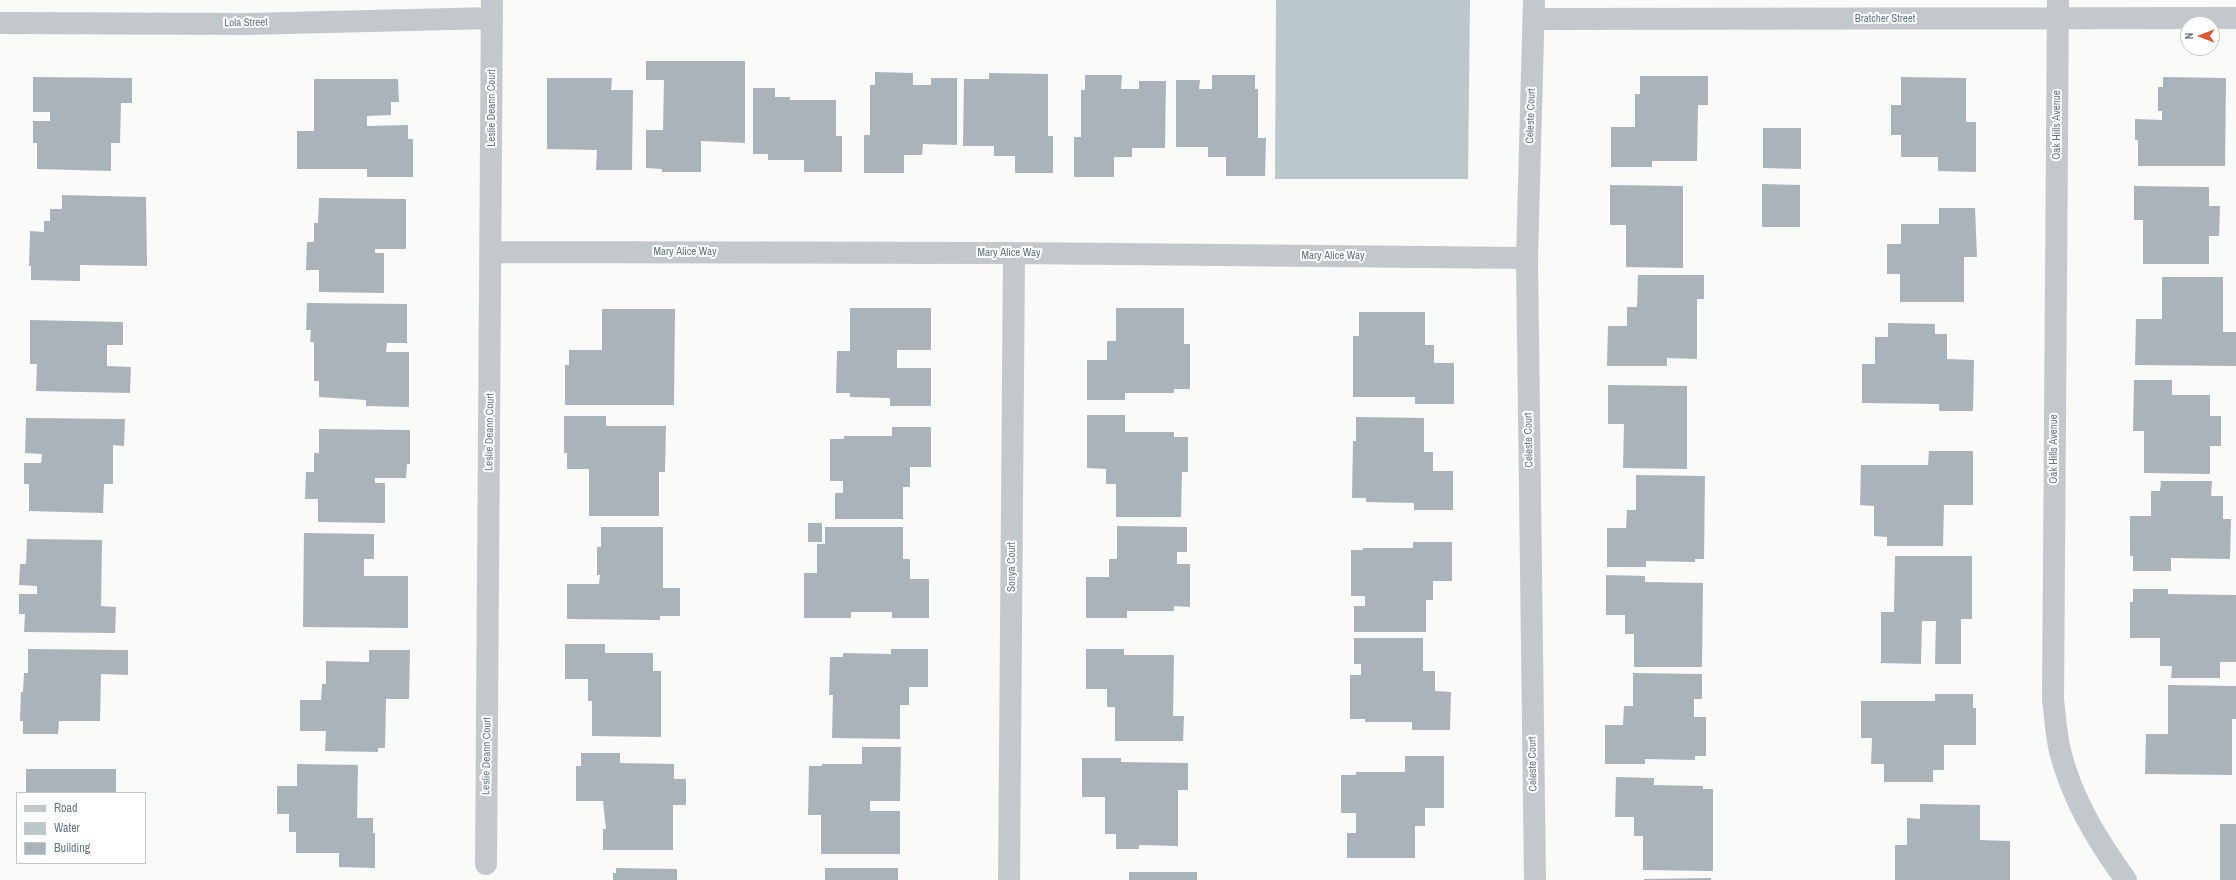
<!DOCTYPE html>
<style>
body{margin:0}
#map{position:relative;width:2236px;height:880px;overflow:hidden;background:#fafaf8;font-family:"Archivo Narrow",sans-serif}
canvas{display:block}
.legend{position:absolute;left:16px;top:792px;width:130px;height:72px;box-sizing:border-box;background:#fff;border:1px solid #c1c8cd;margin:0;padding:5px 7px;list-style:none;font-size:12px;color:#657683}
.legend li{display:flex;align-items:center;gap:8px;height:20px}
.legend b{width:20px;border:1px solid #c1c8cd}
.north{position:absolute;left:2180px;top:16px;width:40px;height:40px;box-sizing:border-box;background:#fff;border:1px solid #c1c8cd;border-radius:50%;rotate:270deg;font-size:11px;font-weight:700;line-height:16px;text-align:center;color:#657683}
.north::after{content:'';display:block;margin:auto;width:14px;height:18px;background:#e4572e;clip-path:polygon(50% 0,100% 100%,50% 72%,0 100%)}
</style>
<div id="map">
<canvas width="2236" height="880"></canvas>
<ul class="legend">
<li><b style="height:5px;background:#c3c8cc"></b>Road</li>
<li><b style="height:11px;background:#bbc7cb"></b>Water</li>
<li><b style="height:11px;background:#aab3b9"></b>Building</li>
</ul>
<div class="north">N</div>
</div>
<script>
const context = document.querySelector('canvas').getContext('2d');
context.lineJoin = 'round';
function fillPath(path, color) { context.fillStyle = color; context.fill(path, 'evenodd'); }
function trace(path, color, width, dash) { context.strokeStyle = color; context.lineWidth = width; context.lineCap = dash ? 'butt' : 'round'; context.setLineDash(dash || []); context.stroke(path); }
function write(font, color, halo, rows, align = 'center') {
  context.font = font + ' "Archivo Narrow",sans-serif'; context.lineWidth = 4; context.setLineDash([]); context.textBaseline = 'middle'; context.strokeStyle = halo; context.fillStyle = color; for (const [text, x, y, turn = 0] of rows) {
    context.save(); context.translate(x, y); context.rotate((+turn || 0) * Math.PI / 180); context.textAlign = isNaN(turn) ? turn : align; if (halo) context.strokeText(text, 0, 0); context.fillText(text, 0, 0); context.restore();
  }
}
const water = new Path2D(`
 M 1276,0 L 1470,0 L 1468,179 L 1275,179 Z`);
const building = new Path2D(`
 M 646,61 L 745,61 L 745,143 L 701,141 L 701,172 L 662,172 L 662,169 L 646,168 L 646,130 L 663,130 L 664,80 L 646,80 Z
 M 875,72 L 913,73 L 913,85 L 931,85 L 931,78 L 957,78 L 957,145 L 923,144 L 922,155 L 904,155 L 904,173 L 864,173 L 864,135 L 870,135 L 870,85 L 875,85 Z
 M 989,73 L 1048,74 L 1048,136 L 1053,136 L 1053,173 L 1015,173 L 1015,156 L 994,156 L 994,146 L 963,146 L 964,79 L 989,79 Z
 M 1085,75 L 1122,75 L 1121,89 L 1139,89 L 1139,81 L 1166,81 L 1165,148 L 1132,148 L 1132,157 L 1114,157 L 1114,177 L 1074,177 L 1074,137 L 1081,137 L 1081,90 L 1085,90 Z
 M 1212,75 L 1255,75 L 1255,89 L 1258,89 L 1258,138 L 1266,138 L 1265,176 L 1226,176 L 1226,157 L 1208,157 L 1208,147 L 1176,147 L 1176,80 L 1200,80 L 1199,89 L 1212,89 Z
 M 1640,76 L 1708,76 L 1708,105 L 1698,105 L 1697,161 L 1652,161 L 1652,167 L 1611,167 L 1611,127 L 1635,127 L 1635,94 L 1640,94 Z
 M 33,77 L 132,78 L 132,103 L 121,103 L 120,143 L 111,143 L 111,171 L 37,169 L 37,143 L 33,143 L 33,121 L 50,121 L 50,112 L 33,112 Z
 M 1901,77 L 1966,78 L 1966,122 L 1976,122 L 1976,172 L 1938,171 L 1938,157 L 1901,157 L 1901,135 L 1891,135 L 1891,105 L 1901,105 Z
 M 2163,77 L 2226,78 L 2225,166 L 2138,166 L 2138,140 L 2135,140 L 2135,119 L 2162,120 L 2162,111 L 2158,111 L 2158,87 L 2163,87 Z
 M 547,78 L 612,78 L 611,90 L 633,90 L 632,170 L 596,170 L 597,150 L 547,149 Z
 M 314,79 L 398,79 L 399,102 L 391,102 L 391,115 L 367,116 L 367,126 L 408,125 L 408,139 L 413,139 L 413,177 L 367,177 L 367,169 L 297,169 L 297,131 L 314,131 Z
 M 753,88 L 775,88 L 775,97 L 790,97 L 790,100 L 836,100 L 836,136 L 842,136 L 842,172 L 804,172 L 804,160 L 768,160 L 768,154 L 753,154 Z
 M 1763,128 L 1801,128 L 1801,169 L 1763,168 Z
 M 1762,184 L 1800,185 L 1800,227 L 1762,227 Z
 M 1610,185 L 1683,186 L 1683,268 L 1626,267 L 1626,225 L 1610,225 Z
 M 2134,186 L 2209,187 L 2209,206 L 2220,206 L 2219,236 L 2209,236 L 2209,264 L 2143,264 L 2143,220 L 2134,220 Z
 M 62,195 L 146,197 L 147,266 L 80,265 L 80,281 L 31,280 L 31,266 L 29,266 L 30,231 L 44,232 L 44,221 L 50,221 L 50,209 L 62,209 Z
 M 319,198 L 406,199 L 406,249 L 375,249 L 375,253 L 384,253 L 384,293 L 319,292 L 319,270 L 306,270 L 307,242 L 314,242 L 314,223 L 318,223 Z
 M 1939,208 L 1975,208 L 1977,257 L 1964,257 L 1964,302 L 1900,302 L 1900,274 L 1887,274 L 1887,244 L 1901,244 L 1901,224 L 1939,224 Z
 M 1638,275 L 1704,275 L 1704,299 L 1697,299 L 1697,359 L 1667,358 L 1667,366 L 1607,366 L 1608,326 L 1627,326 L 1627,307 L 1637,307 Z
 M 2162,277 L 2223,277 L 2223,332 L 2236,332 L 2236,366 L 2135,365 L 2136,319 L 2162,319 Z
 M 307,303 L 407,304 L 407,343 L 387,343 L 386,352 L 409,352 L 409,407 L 366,406 L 366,400 L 319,397 L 319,381 L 314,381 L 314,342 L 310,342 L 311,330 L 306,330 Z
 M 850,308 L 931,308 L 931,350 L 897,350 L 897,368 L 931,368 L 931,406 L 890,406 L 890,398 L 850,397 L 850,393 L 836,393 L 837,351 L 850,351 Z
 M 1116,308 L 1184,308 L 1184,344 L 1190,344 L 1190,389 L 1174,389 L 1174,393 L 1125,393 L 1125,400 L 1087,400 L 1087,360 L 1107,360 L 1107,341 L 1116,341 Z
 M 602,309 L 675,309 L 674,405 L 565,405 L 565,365 L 569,365 L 569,350 L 602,350 Z
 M 1359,312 L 1425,312 L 1425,345 L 1434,345 L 1434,363 L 1454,363 L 1454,404 L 1415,404 L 1415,397 L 1353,397 L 1353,336 L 1359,336 Z
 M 30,320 L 123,322 L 123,345 L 107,345 L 107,366 L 131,367 L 130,393 L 36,391 L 37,364 L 30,364 Z
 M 1888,323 L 1935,324 L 1935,334 L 1947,334 L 1947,359 L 1974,360 L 1973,411 L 1939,411 L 1939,404 L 1862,403 L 1862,364 L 1875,364 L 1875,337 L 1888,337 Z
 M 2134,380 L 2172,380 L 2172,395 L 2210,395 L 2210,416 L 2221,416 L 2221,446 L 2210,446 L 2210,474 L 2144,473 L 2144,431 L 2133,431 Z
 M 1608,385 L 1687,386 L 1687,469 L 1623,468 L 1624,424 L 1608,424 Z
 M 1087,415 L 1125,415 L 1125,432 L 1174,432 L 1174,437 L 1188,437 L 1188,472 L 1182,472 L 1181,517 L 1116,517 L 1116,484 L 1106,484 L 1106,469 L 1087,468 Z
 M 564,416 L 606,416 L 606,426 L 666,426 L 665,472 L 659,472 L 659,516 L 589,516 L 589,469 L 567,469 L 567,453 L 564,453 Z
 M 1356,417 L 1424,418 L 1424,452 L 1433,452 L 1433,471 L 1453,471 L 1453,510 L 1414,510 L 1414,503 L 1366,502 L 1366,498 L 1352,498 L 1353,441 L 1356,441 Z
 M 26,418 L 125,419 L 124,446 L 113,445 L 113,484 L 104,484 L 103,513 L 29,511 L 29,484 L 24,484 L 24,463 L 41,463 L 42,454 L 25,453 Z
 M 892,427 L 931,427 L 931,467 L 910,467 L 910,487 L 903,487 L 903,519 L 835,519 L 835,493 L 843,493 L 843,481 L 830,481 L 830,439 L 844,439 L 844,436 L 892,436 Z
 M 319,429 L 410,430 L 410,464 L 407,464 L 406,478 L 375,478 L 375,483 L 385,483 L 385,523 L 318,522 L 318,499 L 305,499 L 306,472 L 314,472 L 314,453 L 319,453 Z
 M 1929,451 L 1973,451 L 1973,505 L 1944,505 L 1943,546 L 1887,546 L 1887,537 L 1874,536 L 1874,506 L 1860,505 L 1861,465 L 1928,465 Z
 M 1636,475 L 1705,476 L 1704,559 L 1695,559 L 1695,562 L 1646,561 L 1646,567 L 1607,567 L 1607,528 L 1626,528 L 1627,510 L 1636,510 Z
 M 2161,481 L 2212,481 L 2211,496 L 2223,496 L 2223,519 L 2231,519 L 2230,559 L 2171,558 L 2171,571 L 2133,571 L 2133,556 L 2130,556 L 2130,516 L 2151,516 L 2151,491 L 2160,491 Z
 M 808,523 L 822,523 L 822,542 L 808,542 Z
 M 1117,526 L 1187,527 L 1187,552 L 1177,552 L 1177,564 L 1190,564 L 1190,607 L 1174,606 L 1174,611 L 1127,611 L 1127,618 L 1086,618 L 1086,577 L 1109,577 L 1109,559 L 1117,559 Z
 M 601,527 L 663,527 L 663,588 L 680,588 L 680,616 L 660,616 L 660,620 L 567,619 L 567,584 L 599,584 L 600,575 L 597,575 L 597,547 L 601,547 Z
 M 825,527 L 903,527 L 903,559 L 910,559 L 910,579 L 929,579 L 929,618 L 892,618 L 892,612 L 851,612 L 851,618 L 804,618 L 804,573 L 817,573 L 817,544 L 825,544 Z
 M 304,533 L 374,534 L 374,559 L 364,559 L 364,576 L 408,576 L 408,628 L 303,627 Z
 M 27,539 L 102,540 L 101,606 L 116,607 L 115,633 L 24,632 L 25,614 L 19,614 L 19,594 L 37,594 L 37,586 L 19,585 L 20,564 L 26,564 Z
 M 1413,542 L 1452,542 L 1452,581 L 1433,581 L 1433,600 L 1426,600 L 1426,632 L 1354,632 L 1354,606 L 1365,606 L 1365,596 L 1351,596 L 1351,550 L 1363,550 L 1363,548 L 1413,548 Z
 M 1895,556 L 1972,556 L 1972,619 L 1961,619 L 1961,664 L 1935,664 L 1936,621 L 1922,621 L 1921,664 L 1881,663 L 1881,612 L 1894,612 Z
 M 1606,575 L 1645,576 L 1645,582 L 1703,583 L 1702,667 L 1634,667 L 1634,634 L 1625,634 L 1625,615 L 1606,615 Z
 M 2133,589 L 2168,589 L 2168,594 L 2236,595 L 2236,662 L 2220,662 L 2220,678 L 2171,678 L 2172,666 L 2160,666 L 2160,638 L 2130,638 L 2130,602 L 2133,602 Z
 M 1354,638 L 1423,638 L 1423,671 L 1435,671 L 1435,691 L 1451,692 L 1450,730 L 1412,730 L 1412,722 L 1365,722 L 1365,719 L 1350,719 L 1350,675 L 1361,675 L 1361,664 L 1354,664 Z
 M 565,644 L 605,644 L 605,653 L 653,653 L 653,671 L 661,671 L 661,737 L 592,736 L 592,701 L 588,701 L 588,679 L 565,679 Z
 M 28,649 L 128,650 L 128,675 L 101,674 L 100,721 L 59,721 L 58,734 L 23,734 L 23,721 L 20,721 L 21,692 L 23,692 L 24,673 L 28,673 Z
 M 891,649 L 928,649 L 928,687 L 909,687 L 909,705 L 900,705 L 900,739 L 832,738 L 833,695 L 829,695 L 830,657 L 843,657 L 843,653 L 891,654 Z
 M 1086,649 L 1124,649 L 1124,655 L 1174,655 L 1173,716 L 1184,716 L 1183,741 L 1115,741 L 1115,707 L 1107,707 L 1107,689 L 1086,689 Z
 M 369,650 L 410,650 L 409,699 L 386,699 L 385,748 L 378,748 L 378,752 L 325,751 L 326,731 L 300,731 L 300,700 L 321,700 L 322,684 L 326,684 L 326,661 L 369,662 Z
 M 1633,673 L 1702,674 L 1702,699 L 1694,699 L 1694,717 L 1706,717 L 1706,756 L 1695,756 L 1695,760 L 1645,759 L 1645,764 L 1605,764 L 1605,725 L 1623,725 L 1624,706 L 1633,706 Z
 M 2168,685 L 2236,686 L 2236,719 L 2232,719 L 2232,775 L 2145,774 L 2146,734 L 2168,734 Z
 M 1935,694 L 1973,694 L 1973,708 L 1976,708 L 1976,745 L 1944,745 L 1944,770 L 1933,770 L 1933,782 L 1884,782 L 1884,764 L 1871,764 L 1872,738 L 1861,738 L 1861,701 L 1935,701 Z
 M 862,747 L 901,747 L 900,801 L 870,801 L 870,811 L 900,811 L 900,854 L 821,854 L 821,815 L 808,815 L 809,766 L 822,766 L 822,764 L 862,764 Z
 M 581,753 L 620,753 L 620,763 L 674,764 L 674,779 L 686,779 L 686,805 L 673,805 L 673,850 L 603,850 L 603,829 L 606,829 L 603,801 L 576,801 L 576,766 L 581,766 Z
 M 1405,756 L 1444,756 L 1444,808 L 1425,808 L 1425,826 L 1415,826 L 1415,858 L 1347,858 L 1347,833 L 1356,833 L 1356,813 L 1341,813 L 1341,775 L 1356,775 L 1356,772 L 1405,772 Z
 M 1082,758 L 1121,758 L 1121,762 L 1188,763 L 1188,790 L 1178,790 L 1178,846 L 1139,845 L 1139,849 L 1116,849 L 1116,834 L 1105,834 L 1105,797 L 1082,797 Z
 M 297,764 L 358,765 L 357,818 L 373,818 L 373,833 L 375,833 L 375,868 L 339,867 L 339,853 L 296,853 L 296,832 L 289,832 L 289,814 L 277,814 L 277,786 L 297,786 Z
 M 26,769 L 116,769 L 116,793 L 26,793 Z
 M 1616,777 L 1654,778 L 1654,785 L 1703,786 L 1703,789 L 1713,789 L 1713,871 L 1643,870 L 1643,836 L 1634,836 L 1634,817 L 1615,817 Z
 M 1920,804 L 1980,805 L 1980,840 L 2010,841 L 2010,880 L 1895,880 L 1895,845 L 1907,845 L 1907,818 L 1920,819 Z
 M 2220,824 L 2236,824 L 2236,880 L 2220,880 Z
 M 616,868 L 677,869 L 677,880 L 613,880 L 613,873 L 616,873 Z
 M 825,868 L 898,868 L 898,880 L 825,880 Z
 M 1129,872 L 1197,872 L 1197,880 L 1129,880 Z
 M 1711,878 L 1711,880 L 1644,880 L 1644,879 Z`);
const minor = new Path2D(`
 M 1534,0 L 1527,258 L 1535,880
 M 2058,0 L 2053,699 C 2055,716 2056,734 2060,751 C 2072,799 2097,840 2126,880
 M 1534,19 L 2236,18
 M 0,23 L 247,24 L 492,18
 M 492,252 L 1014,253 L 1527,258
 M 486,864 L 492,0
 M 1009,880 L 1014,253`);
const streetNames = [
 ["Bratcher Street",1885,19],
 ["Lola Street",246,23,-1],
 ["Leslie Deann Court",492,108,-90],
 ["Celeste Court",1531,116,-88],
 ["Oak Hills Avenue",2057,125,-90],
 ["Mary Alice Way",685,252],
 ["Mary Alice Way",1009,253],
 ["Mary Alice Way",1333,256],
 ["Leslie Deann Court",490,432,-89],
 ["Celeste Court",1529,440,-91],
 ["Oak Hills Avenue",2054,449,-90],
 ["Sonya Court",1012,567,-90],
 ["Leslie Deann Court",487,756,-89],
 ["Celeste Court",1533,764,-91]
];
fillPath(water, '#bbc7cb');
fillPath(building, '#aab3b9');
trace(minor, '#c3c8cc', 22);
write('11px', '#657683', '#fff', streetNames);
</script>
